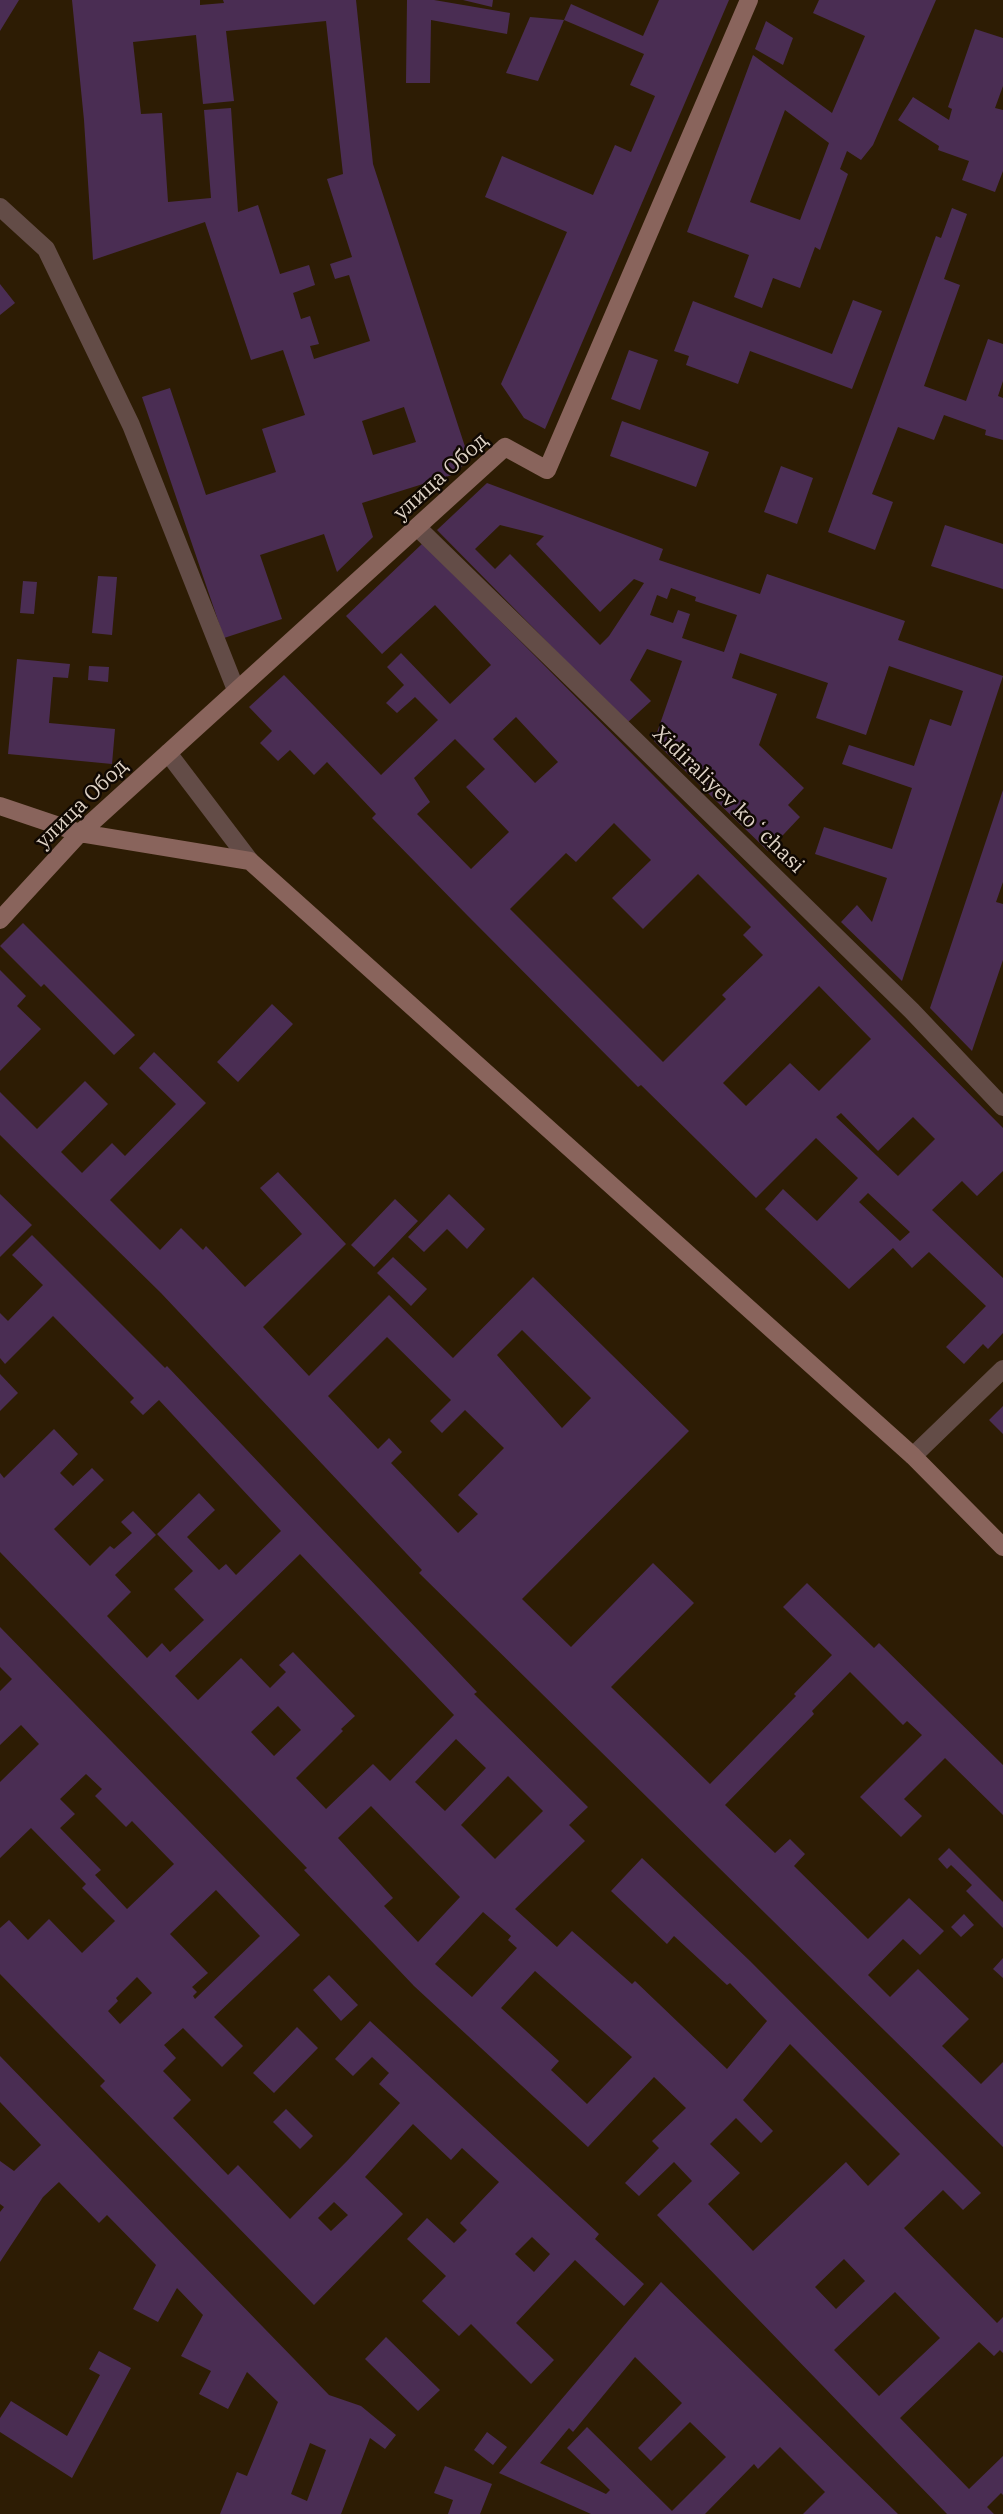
<!DOCTYPE html>
<meta charset="utf-8">
<style>
body{margin:0}
canvas{display:block;background:#2d1c04}
</style>
<canvas width="1003" height="2514"></canvas>
<script>
const context = document.querySelector('canvas').getContext('2d');
context.lineJoin = 'round';
function fillPath(path, color) { context.fillStyle = color; context.fill(path, 'evenodd'); }
function trace(path, color, width, dash) { context.strokeStyle = color; context.lineWidth = width; context.lineCap = dash ? 'butt' : 'round'; context.setLineDash(dash || []); context.stroke(path); }
function write(font, color, halo, rows, align = 'center') {
  context.font = font + ' "IBM Plex Serif",serif'; context.lineWidth = 5; context.setLineDash([]); context.textBaseline = 'middle'; context.strokeStyle = halo; context.fillStyle = color; for (const [text, x, y, turn = 0] of rows) {
    context.save(); context.translate(x, y); context.rotate((+turn || 0) * Math.PI / 180); context.textAlign = isNaN(turn) ? turn : align; if (halo) context.strokeText(text, 0, 0); context.fillText(text, 0, 0); context.restore();
  }
}
const building = new Path2D(`
 M 0,0 L 19,0 L 0,31 Z
 M 72,0 L 200,0 L 200,5 L 224,3 L 223,0 L 356,0 L 373,164 L 469,459 L 455,474 L 362,503 L 373,537 L 337,572 L 324,534 L 260,555 L 282,619 L 224,638 L 142,397 L 170,388 L 206,495 L 276,472 L 262,429 L 305,415 L 283,350 L 251,360 L 205,222 L 93,260 L 84,120 ZM 326,21 L 343,174 L 327,179 L 352,257 L 330,264 L 335,279 L 349,275 L 370,341 L 314,359 L 310,346 L 319,344 L 310,316 L 301,319 L 293,293 L 315,285 L 309,265 L 280,274 L 258,205 L 238,212 L 231,108 L 204,110 L 211,198 L 168,202 L 162,113 L 141,114 L 133,42 L 196,35 L 203,104 L 234,101 L 226,31 ZM 404,407 L 416,442 L 373,455 L 362,421 Z
 M 407,0 L 434,0 L 510,13 L 507,34 L 431,20 L 430,83 L 406,83 Z
 M 463,0 L 493,0 L 492,7 Z
 M 659,0 L 729,0 L 545,429 L 524,418 L 501,384 L 567,232 L 485,197 L 502,156 L 593,195 L 615,145 L 631,152 L 655,96 L 630,85 L 644,54 L 564,20 L 538,81 L 506,73 L 530,17 L 564,20 L 571,4 L 643,36 Z
 M 819,0 L 936,0 L 873,145 L 861,160 L 847,151 L 840,169 L 848,174 L 820,250 L 815,247 L 800,288 L 773,278 L 762,308 L 734,297 L 749,255 L 687,232 L 753,55 L 832,113 L 865,36 L 813,13 ZM 785,110 L 829,143 L 800,220 L 750,202 Z
 M 766,21 L 793,38 L 783,65 L 755,49 Z
 M 975,29 L 1003,38 L 1003,86 L 995,108 L 1003,110 L 1003,171 L 995,192 L 962,180 L 969,161 L 938,150 L 939,146 L 898,120 L 913,97 L 949,120 L 952,109 L 948,107 Z
 M 952,208 L 967,214 L 944,279 L 960,285 L 924,386 L 966,401 L 988,339 L 1003,344 L 1003,381 L 998,396 L 1003,398 L 1003,440 L 985,435 L 986,430 L 944,415 L 934,440 L 898,427 L 872,494 L 893,502 L 875,550 L 828,532 L 936,236 L 941,238 Z
 M 0,284 L 15,303 L 0,315 Z
 M 853,300 L 882,311 L 852,389 L 750,351 L 738,384 L 686,365 L 689,356 L 674,351 L 693,301 L 832,354 Z
 M 629,350 L 658,360 L 640,410 L 611,399 Z
 M 622,421 L 709,452 L 696,487 L 610,456 Z
 M 781,466 L 813,478 L 797,524 L 764,512 Z
 M 487,483 L 663,549 L 659,560 L 760,594 L 767,574 L 905,621 L 898,640 L 1003,676 L 902,981 L 841,922 L 857,905 L 872,922 L 887,878 L 815,854 L 824,827 L 892,849 L 912,788 L 842,764 L 849,745 L 914,766 L 930,719 L 951,726 L 963,691 L 889,666 L 866,735 L 816,718 L 828,683 L 740,653 L 732,678 L 777,694 L 759,745 L 804,788 L 788,805 L 800,817 L 768,851 L 654,741 L 682,661 L 647,649 L 630,680 L 651,701 L 627,723 L 437,530 ZM 500,525 L 544,536 L 536,544 L 600,612 L 634,579 L 644,583 L 609,636 L 600,645 L 510,554 L 495,569 L 475,549 ZM 671,588 L 696,597 L 695,601 L 737,615 L 724,652 L 682,638 L 690,614 L 678,610 L 673,623 L 650,615 L 657,595 L 667,599 Z
 M 945,525 L 1003,544 L 1003,589 L 931,566 Z
 M 423,543 L 1003,1128 L 1003,1171 L 977,1196 L 962,1181 L 932,1210 L 1003,1278 L 1003,1333 L 988,1349 L 983,1344 L 964,1364 L 946,1347 L 986,1306 L 929,1252 L 912,1268 L 893,1248 L 849,1289 L 765,1209 L 783,1189 L 817,1221 L 858,1178 L 816,1138 L 756,1198 L 641,1085 L 638,1087 L 466,914 L 372,818 L 376,814 L 327,762 L 314,775 L 290,750 L 278,761 L 260,743 L 272,731 L 249,707 L 284,675 L 381,775 L 438,720 L 415,697 L 397,713 L 386,703 L 404,685 L 387,667 L 401,653 L 450,704 L 491,665 L 435,605 L 382,654 L 346,616 ZM 516,717 L 558,762 L 535,783 L 493,739 ZM 455,739 L 485,769 L 466,787 L 509,832 L 471,869 L 417,814 L 430,802 L 414,778 ZM 614,823 L 651,860 L 612,898 L 643,929 L 698,874 L 751,927 L 743,935 L 763,955 L 722,995 L 726,999 L 663,1062 L 510,909 L 566,853 L 576,862 ZM 819,986 L 871,1039 L 819,1091 L 790,1063 L 746,1106 L 723,1083 ZM 841,1113 L 878,1151 L 913,1117 L 935,1139 L 898,1176 L 836,1117 ZM 868,1193 L 910,1232 L 900,1241 L 859,1202 Z
 M 98,576 L 117,577 L 112,635 L 92,633 Z
 M 23,581 L 37,582 L 34,614 L 20,613 Z
 M 17,659 L 70,664 L 68,678 L 53,677 L 49,723 L 115,729 L 112,764 L 8,754 Z
 M 89,666 L 109,667 L 108,682 L 88,680 Z
 M 1003,790 L 1003,882 L 996,902 L 1003,904 L 1003,960 L 972,1051 L 930,1008 Z
 M 23,923 L 135,1035 L 114,1055 L 44,984 L 41,987 L 0,946 Z
 M 0,970 L 26,996 L 17,1006 L 41,1029 L 0,1071 Z
 M 272,1004 L 293,1024 L 238,1082 L 217,1062 Z
 M 154,1052 L 206,1103 L 110,1200 L 160,1250 L 181,1228 L 203,1250 L 206,1246 L 245,1287 L 302,1234 L 260,1188 L 278,1172 L 346,1244 L 263,1327 L 309,1376 L 389,1295 L 453,1358 L 533,1277 L 689,1431 L 522,1599 L 571,1647 L 653,1563 L 694,1603 L 611,1687 L 710,1784 L 796,1696 L 794,1694 L 832,1655 L 783,1607 L 807,1583 L 874,1648 L 879,1643 L 1003,1765 L 1003,1815 L 945,1758 L 904,1799 L 922,1816 L 901,1837 L 860,1797 L 922,1735 L 907,1721 L 903,1725 L 850,1672 L 812,1711 L 814,1714 L 725,1805 L 775,1853 L 790,1839 L 805,1854 L 794,1866 L 868,1939 L 909,1898 L 944,1931 L 920,1955 L 903,1939 L 868,1975 L 890,1997 L 918,1969 L 969,2019 L 942,2046 L 981,2084 L 1003,2062 L 1003,2147 L 419,1573 L 422,1570 L 161,1293 L 0,1135 L 0,1092 L 37,1129 L 85,1081 L 108,1104 L 61,1152 L 82,1173 L 112,1143 L 125,1156 L 176,1104 L 139,1068 ZM 522,1330 L 591,1398 L 562,1428 L 497,1355 ZM 387,1337 L 451,1400 L 430,1421 L 442,1433 L 465,1410 L 504,1448 L 458,1495 L 478,1514 L 458,1533 L 391,1463 L 402,1452 L 389,1438 L 378,1449 L 328,1396 Z
 M 0,1194 L 32,1225 L 0,1257 Z
 M 449,1194 L 485,1229 L 467,1249 L 447,1229 L 424,1252 L 408,1237 Z
 M 395,1199 L 418,1221 L 374,1267 L 351,1245 Z
 M 32,1235 L 165,1368 L 167,1366 L 477,1692 L 474,1694 L 588,1807 L 569,1825 L 585,1841 L 515,1909 L 557,1947 L 572,1931 L 632,1984 L 635,1981 L 727,2069 L 767,2021 L 730,1983 L 727,1985 L 674,1936 L 667,1944 L 611,1891 L 642,1858 L 750,1961 L 981,2193 L 963,2210 L 943,2190 L 904,2228 L 997,2323 L 1003,2317 L 1003,2353 L 1000,2350 L 994,2356 L 979,2342 L 900,2418 L 969,2489 L 1003,2456 L 1003,2495 L 1001,2493 L 987,2507 L 994,2514 L 947,2514 L 657,2215 L 692,2181 L 674,2162 L 639,2196 L 625,2183 L 659,2148 L 652,2141 L 686,2108 L 654,2077 L 588,2147 L 414,1986 L 304,1870 L 307,1868 L 0,1552 L 0,1473 L 4,1478 L 54,1429 L 78,1454 L 60,1473 L 73,1486 L 92,1468 L 104,1480 L 54,1529 L 90,1566 L 110,1546 L 114,1549 L 132,1533 L 121,1522 L 133,1511 L 156,1535 L 115,1575 L 131,1592 L 107,1616 L 147,1658 L 162,1643 L 170,1652 L 204,1620 L 174,1589 L 193,1571 L 157,1534 L 199,1493 L 215,1510 L 187,1537 L 219,1570 L 226,1564 L 236,1575 L 281,1531 L 159,1400 L 143,1415 L 130,1402 L 134,1398 L 53,1316 L 5,1364 L 0,1358 L 0,1313 L 8,1321 L 43,1285 L 12,1255 ZM 300,1554 L 454,1715 L 390,1781 L 373,1764 L 326,1809 L 296,1778 L 343,1731 L 341,1729 L 355,1716 L 293,1652 L 279,1665 L 286,1672 L 270,1688 L 241,1658 L 198,1700 L 175,1676 ZM 278,1706 L 301,1730 L 274,1756 L 251,1732 ZM 456,1739 L 486,1768 L 445,1811 L 415,1782 ZM 508,1776 L 543,1811 L 495,1859 L 461,1825 ZM 371,1806 L 460,1897 L 418,1942 L 384,1906 L 393,1898 L 338,1838 ZM 483,1912 L 511,1936 L 508,1940 L 517,1948 L 472,1997 L 435,1964 ZM 535,1971 L 632,2057 L 587,2104 L 551,2070 L 559,2061 L 501,2008 ZM 790,2044 L 900,2154 L 868,2186 L 846,2162 L 753,2251 L 708,2204 L 740,2173 L 710,2144 L 736,2118 L 761,2143 L 773,2131 L 743,2100 ZM 844,2259 L 865,2281 L 836,2309 L 815,2287 ZM 895,2292 L 940,2338 L 879,2396 L 834,2350 Z
 M 393,1257 L 427,1289 L 411,1306 L 377,1273 Z
 M 0,1374 L 18,1393 L 0,1411 Z
 M 1003,1406 L 1003,1434 L 989,1420 Z
 M 0,1627 L 300,1935 L 214,2017 L 243,2046 L 222,2067 L 183,2028 L 164,2045 L 176,2058 L 163,2071 L 191,2100 L 173,2118 L 228,2175 L 238,2165 L 290,2219 L 348,2160 L 400,2103 L 379,2084 L 389,2073 L 372,2057 L 353,2076 L 335,2059 L 370,2021 L 599,2234 L 595,2239 L 644,2284 L 624,2306 L 575,2260 L 516,2323 L 554,2360 L 531,2384 L 471,2324 L 459,2336 L 422,2301 L 446,2276 L 407,2239 L 427,2218 L 454,2243 L 467,2230 L 460,2223 L 499,2182 L 462,2148 L 451,2160 L 413,2124 L 365,2177 L 403,2214 L 314,2305 L 100,2086 L 105,2081 L 0,1974 L 0,1928 L 9,1920 L 28,1940 L 49,1919 L 82,1953 L 115,1921 L 82,1888 L 86,1884 L 31,1828 L 0,1858 L 0,1782 L 39,1744 L 21,1725 L 0,1745 L 0,1691 L 12,1679 L 0,1667 ZM 86,1774 L 102,1789 L 95,1796 L 126,1827 L 132,1821 L 174,1864 L 127,1909 L 95,1875 L 101,1870 L 60,1828 L 75,1814 L 60,1799 ZM 216,1890 L 260,1936 L 195,1999 L 193,1996 L 197,1992 L 192,1987 L 208,1973 L 170,1934 ZM 137,1977 L 152,1993 L 120,2024 L 108,2011 L 118,2001 L 116,1998 ZM 334,2202 L 348,2215 L 331,2231 L 318,2218 ZM 532,2237 L 550,2254 L 534,2272 L 515,2254 Z
 M 949,1848 L 1003,1902 L 1003,1928 L 966,1891 L 972,1885 L 951,1865 L 947,1869 L 938,1859 Z
 M 964,1914 L 974,1925 L 961,1937 L 951,1927 Z
 M 1003,1958 L 1003,1978 L 993,1969 Z
 M 329,1975 L 358,2005 L 341,2021 L 313,1990 Z
 M 297,2027 L 318,2048 L 274,2093 L 253,2073 Z
 M 0,2056 L 329,2395 L 361,2406 L 396,2435 L 385,2449 L 370,2438 L 341,2514 L 220,2514 L 237,2472 L 247,2476 L 278,2402 L 247,2372 L 228,2409 L 199,2394 L 211,2371 L 181,2356 L 203,2315 L 177,2288 L 158,2322 L 133,2309 L 156,2265 L 107,2215 L 99,2223 L 59,2182 L 43,2197 L 0,2262 L 0,2212 L 4,2207 L 0,2204 L 0,2161 L 14,2171 L 41,2145 L 0,2102 ZM 310,2443 L 326,2450 L 307,2501 L 291,2494 Z
 M 286,2109 L 313,2136 L 300,2149 L 273,2122 Z
 M 661,2282 L 804,2422 L 898,2514 L 803,2514 L 825,2492 L 780,2447 L 758,2469 L 754,2464 L 705,2514 L 591,2514 L 499,2473 ZM 635,2357 L 682,2403 L 638,2448 L 651,2461 L 690,2422 L 726,2457 L 672,2511 L 587,2427 L 567,2448 L 610,2490 L 606,2494 L 540,2463 L 569,2428 L 573,2432 Z
 M 386,2337 L 440,2390 L 418,2411 L 365,2359 Z
 M 99,2351 L 131,2368 L 72,2478 L 0,2432 L 0,2418 L 11,2401 L 67,2436 L 100,2375 L 89,2369 Z
 M 487,2432 L 507,2447 L 493,2465 L 474,2450 Z
 M 445,2466 L 492,2484 L 480,2514 L 448,2514 L 453,2500 L 434,2493 Z`);
const street = new Path2D(`
 M 0,207 L 46,249 L 131,425 L 236,690
 M 418,528 L 912,1011 L 1003,1107
 M 168,753 L 250,861
 M 913,1456 L 1003,1369`);
const secondary = new Path2D(`
 M 0,806 L 80,833 L 250,861 L 913,1456 L 1003,1547
 M 0,920 L 80,833 L 505,447 L 547,470 L 749,0`);
const streetNames = [
 ["улица Обод",441,477,-42],
 ["Xidiraliyev koʻchasi",728,800,44],
 ["улица Обод",82,804,-44]
];
fillPath(building, '#4a2d53');
trace(street, '#634c47', 18);
trace(secondary, '#89645c', 18);
write('21px', '#ded2c5', '#100802', streetNames);
</script>
